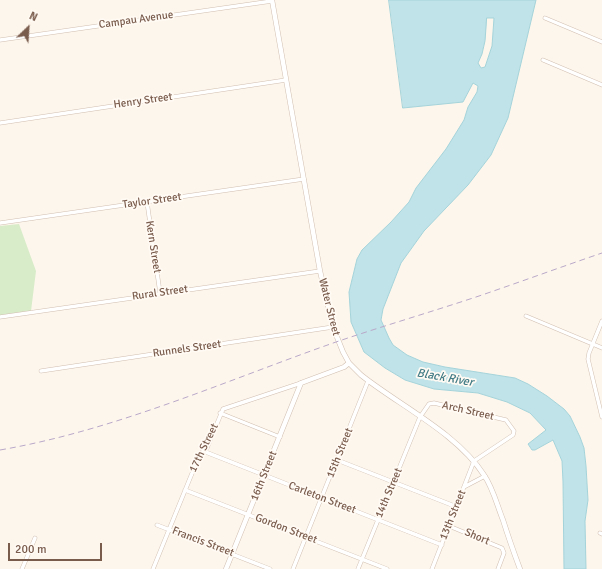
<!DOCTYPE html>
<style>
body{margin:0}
#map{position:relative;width:602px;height:569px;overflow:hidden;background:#fdf6ec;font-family:Signika,sans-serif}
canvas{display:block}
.north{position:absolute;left:8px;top:8px;width:40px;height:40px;-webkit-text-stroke:3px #fffaf3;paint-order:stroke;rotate:25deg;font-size:11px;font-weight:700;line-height:16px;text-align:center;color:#7a5c4d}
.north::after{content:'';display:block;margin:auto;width:14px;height:18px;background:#7a5c4d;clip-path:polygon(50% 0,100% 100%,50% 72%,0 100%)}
.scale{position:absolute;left:8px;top:543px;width:94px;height:18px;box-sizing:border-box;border:2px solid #7a5c4d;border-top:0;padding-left:5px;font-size:12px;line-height:14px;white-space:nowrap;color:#7a5c4d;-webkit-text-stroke:3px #fffaf3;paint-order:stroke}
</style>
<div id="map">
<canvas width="602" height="569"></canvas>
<div class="north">N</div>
<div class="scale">200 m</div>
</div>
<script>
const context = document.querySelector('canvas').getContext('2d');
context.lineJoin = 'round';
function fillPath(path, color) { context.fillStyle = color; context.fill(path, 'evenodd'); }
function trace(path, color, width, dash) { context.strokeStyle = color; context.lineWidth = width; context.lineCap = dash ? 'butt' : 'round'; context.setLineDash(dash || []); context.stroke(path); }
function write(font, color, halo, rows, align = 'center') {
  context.font = font + ' Signika,sans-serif'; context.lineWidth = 3.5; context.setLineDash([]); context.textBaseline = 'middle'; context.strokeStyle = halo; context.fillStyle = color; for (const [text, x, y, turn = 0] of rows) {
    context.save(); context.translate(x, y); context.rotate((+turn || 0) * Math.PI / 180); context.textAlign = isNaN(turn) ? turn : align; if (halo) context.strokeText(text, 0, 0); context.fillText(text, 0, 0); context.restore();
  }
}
const green = new Path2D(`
 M 19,224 L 36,271 L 31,311 L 0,316 L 0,226 Z`);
const water = new Path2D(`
 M 389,0 L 536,0 L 508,118 L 491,155 L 468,185 L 424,231 L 401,263 L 383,309 L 381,320 L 389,338 L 393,345 L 407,355 L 423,362 L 445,367 L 515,378 L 528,384 L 547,396 L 564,409 L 570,416 L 580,437 L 584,448 L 586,466 L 588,500 L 585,521 L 586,569 L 564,569 L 563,482 L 562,461 L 553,440 L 535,450 L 532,450 L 528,444 L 546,430 L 530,413 L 507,402 L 478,393 L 434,389 L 405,380 L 385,368 L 364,352 L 351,322 L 349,292 L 357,259 L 362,250 L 391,222 L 409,202 L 416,188 L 446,149 L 464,120 L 468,107 L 477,92 L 478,86 L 473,83 L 463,102 L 403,108 ZM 487,18 L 494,18 L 492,46 L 485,67 L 481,68 L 478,63 L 482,54 L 485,41 Z`);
const minor = new Path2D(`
 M 545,18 L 602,42
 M 0,40 L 272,1
 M 543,60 L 602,85
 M 0,123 L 286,80
 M 147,202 L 160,293
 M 0,223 L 304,179
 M 526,316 L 602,348
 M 0,317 L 320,271
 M 602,321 L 589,353 L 588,359 L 602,417
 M 41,371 L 333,327
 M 220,413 L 280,437
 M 203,451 L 442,545
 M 337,460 L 457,507
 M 464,487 L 485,476
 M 185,490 L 387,569
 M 157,525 L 270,569
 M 449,526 L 502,548 L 504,553 L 498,569
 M 600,533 L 602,534
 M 22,569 L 35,538
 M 153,569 L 195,466 L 201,453 L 207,448 L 223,409 L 301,383
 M 293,569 L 368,381
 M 358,569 L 420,417 L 429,404 L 434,403 L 506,420 L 514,431 L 513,435 L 474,461 L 432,569`);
const tertiary = new Path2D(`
 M 272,0 L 320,271 L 333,327 L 343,352 L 349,363 L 361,375 C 400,406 457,433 484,475 C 493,488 497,505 503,520 C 508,536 514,553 520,569
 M 226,569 L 301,383 L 344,367 L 349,363`);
const rail = new Path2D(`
 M 0,450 C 116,430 225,381 336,342 C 383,326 431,312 479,296 C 520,282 561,267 602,253`);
const streetNames = [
 ["Campau Avenue",136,20,-8],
 ["Henry Street",143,101,-8],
 ["Taylor Street",152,201,-8],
 ["Kern Street",153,247,81],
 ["Rural Street",160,293,-8],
 ["Water Street",329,307,76],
 ["Runnels Street",187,349,-8],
 ["Arch Street",468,411,13],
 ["17th Street",204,448,-64],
 ["15th Street",340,453,-68],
 ["16th Street",264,476,-68],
 ["14th Street",389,493,-67],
 ["Carleton Street",322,498,21],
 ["13th Street",453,515,-68],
 ["Gordon Street",286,529,21],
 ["Short",477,537,23],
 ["Francis Street",203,542,21]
];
const waterNames = [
 ["Black River",445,378,10]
];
fillPath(green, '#d8ecc9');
fillPath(water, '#bfe3e8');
trace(water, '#a5d3da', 1);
trace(minor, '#d1beb0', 4.5);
trace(tertiary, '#d1beb0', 5.5);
trace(minor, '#fff', 3.5);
trace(tertiary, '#fff', 4.5);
trace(rail, '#b9a8c9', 1, [6, 4]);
write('11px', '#7a5c4d', '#fffaf3', streetNames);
write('italic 12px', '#437c86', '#fffaf3', waterNames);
</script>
